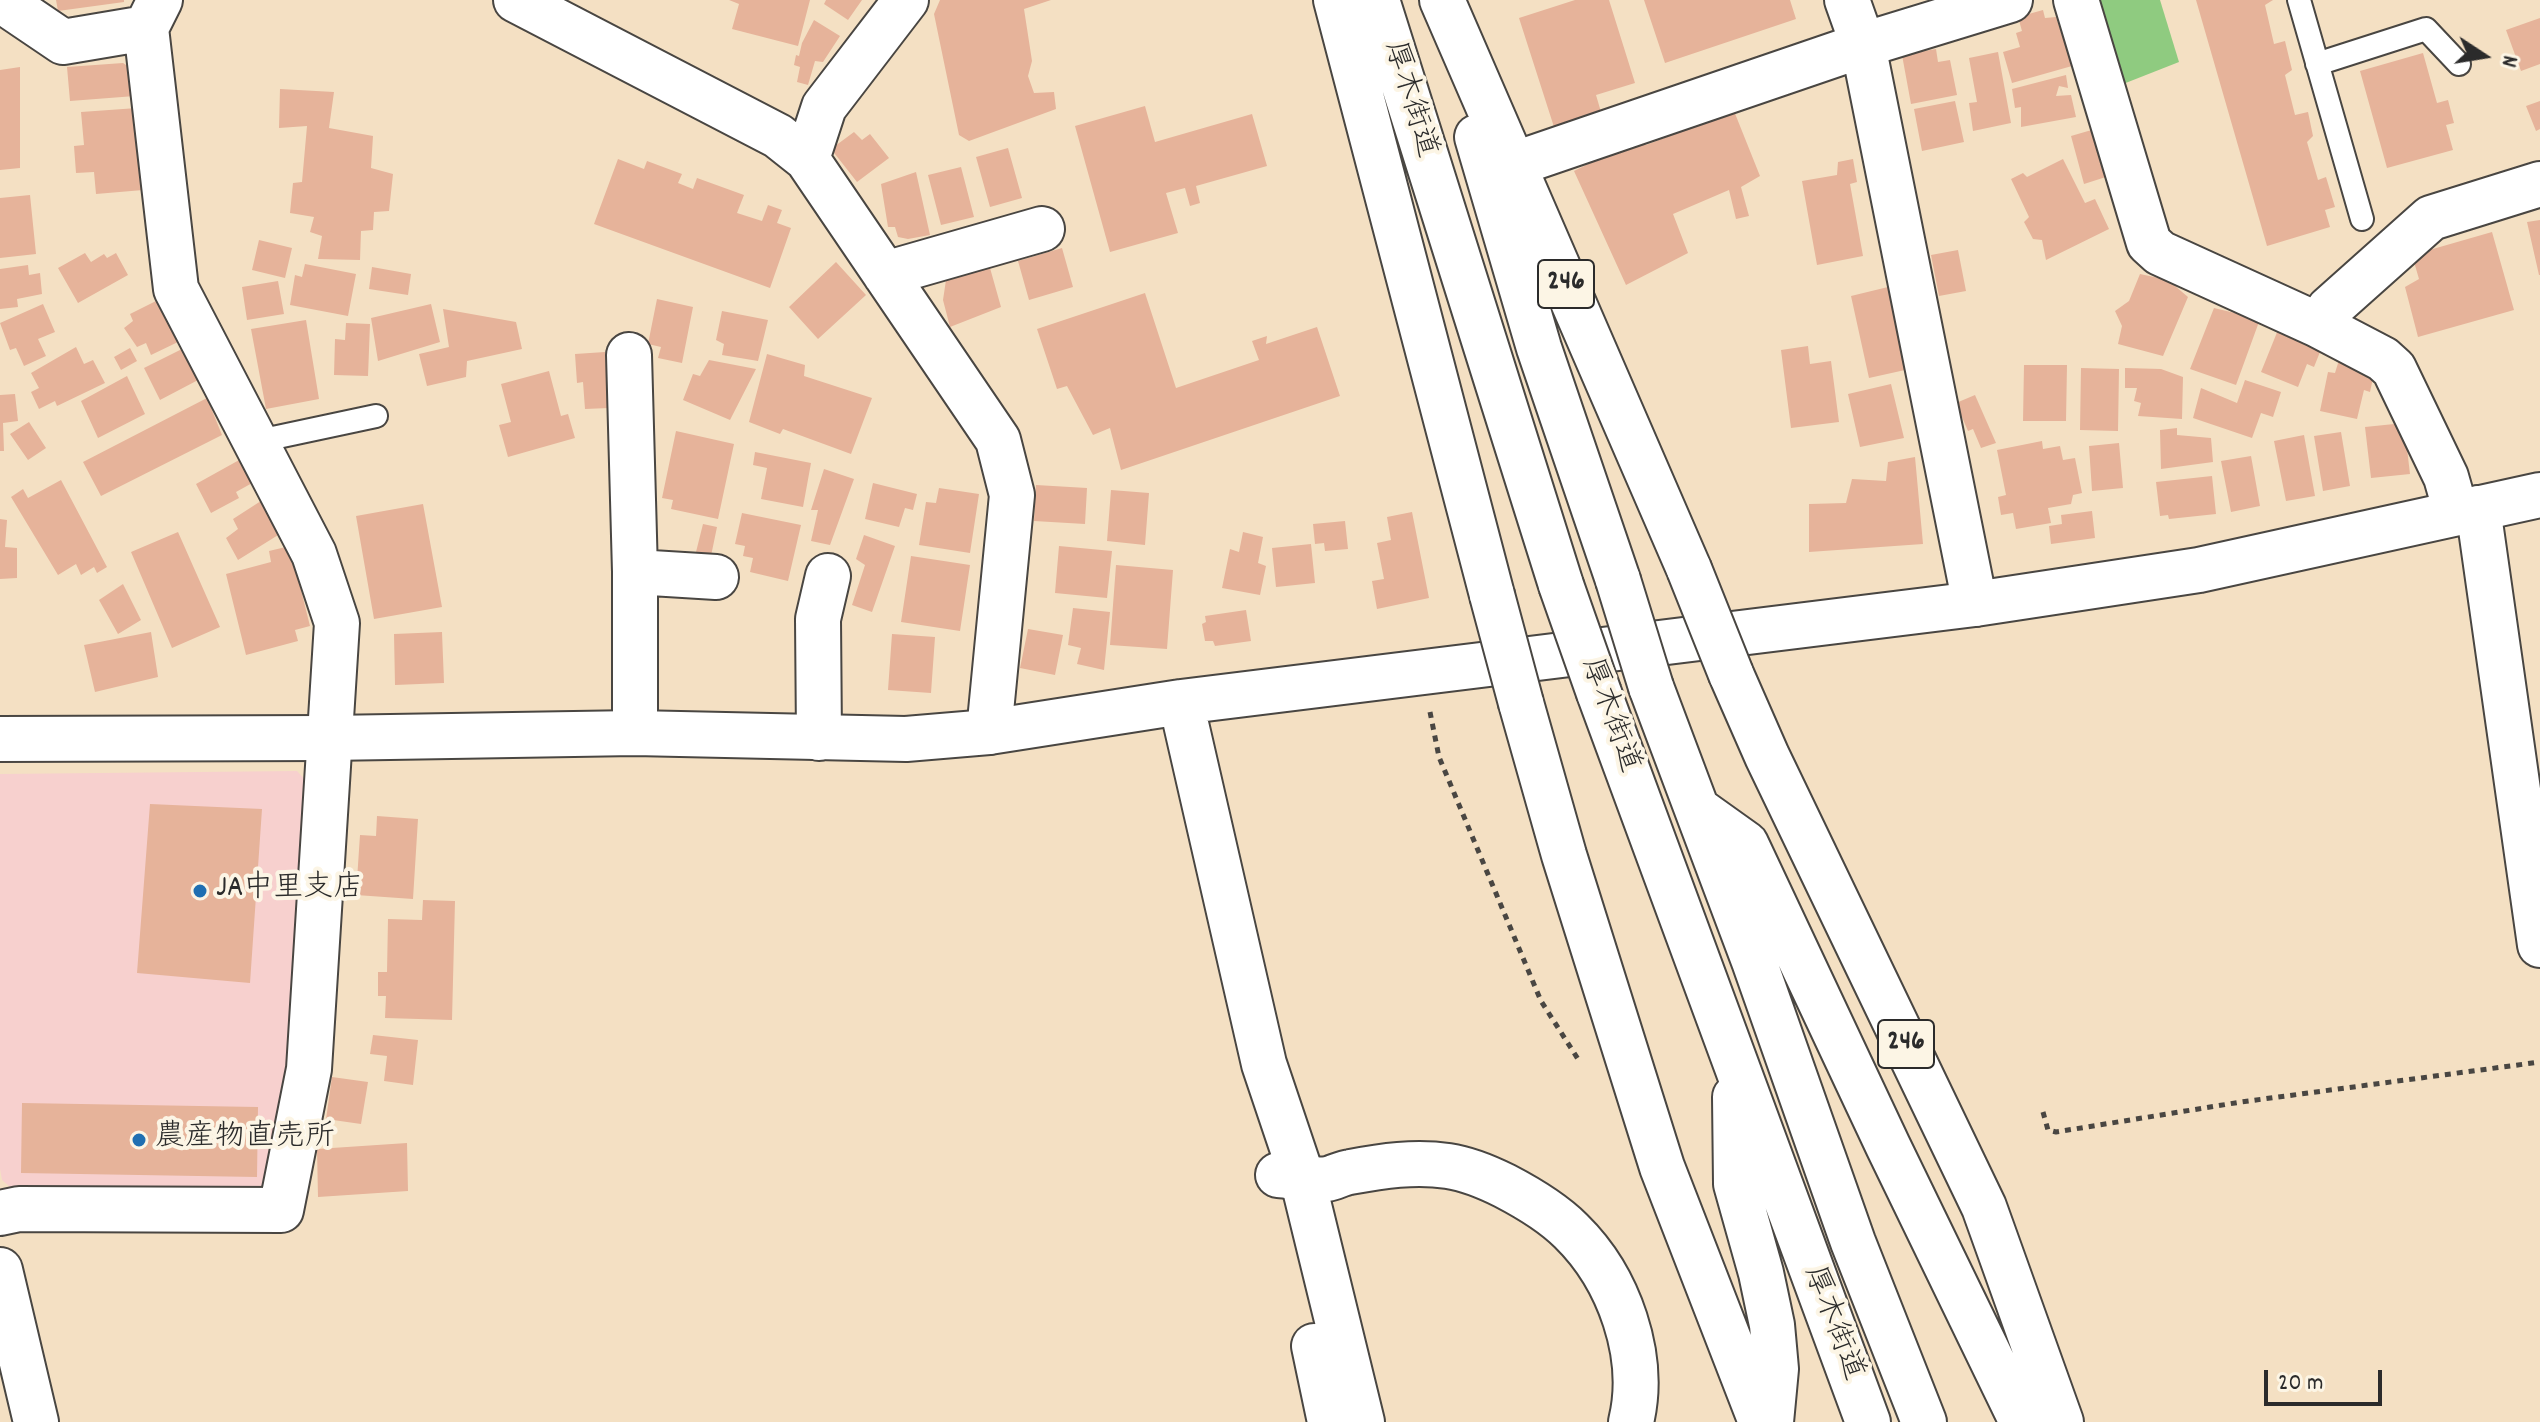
<!DOCTYPE html>
<meta charset="utf-8">
<style>
body{margin:0}
#map{position:relative;width:2540px;height:1422px;overflow:hidden;background:#f4e0c3;font-family:Dekko,sans-serif}
canvas{display:block}
.north{position:absolute;left:2444px;top:16px;width:80px;height:80px;-webkit-text-stroke:6px #fcf5e5;paint-order:stroke;rotate:102deg;font-size:22px;font-weight:700;line-height:32px;text-align:center;color:#2b2b2b}
.north::after{content:'';display:block;margin:auto;width:28px;height:36px;background:#2b2b2b;clip-path:polygon(50% 0,100% 100%,50% 72%,0 100%)}
.scale{position:absolute;left:2264px;top:1370px;width:118px;height:36px;box-sizing:border-box;border:4px solid #2b2b2b;border-top:0;padding-left:10px;font-size:24px;line-height:28px;white-space:nowrap;color:#2b2b2b;-webkit-text-stroke:6px #fcf5e5;paint-order:stroke}
</style>
<div id="map">
<canvas width="2540" height="1422"></canvas>
<div class="north">N</div>
<div class="scale">20 m</div>
</div>
<script>
const context = document.querySelector('canvas').getContext('2d');
context.lineJoin = 'round';
function fillPath(path, color) { context.fillStyle = color; context.fill(path, 'evenodd'); }
function trace(path, color, width, dash) { context.strokeStyle = color; context.lineWidth = width; context.lineCap = dash ? 'butt' : 'round'; context.setLineDash(dash || []); context.stroke(path); }
function write(font, color, halo, rows, align = 'center') {
  context.font = font + ' Dekko,"Klee One",sans-serif'; context.lineWidth = 8; context.setLineDash([]); context.textBaseline = 'middle'; context.strokeStyle = halo; context.fillStyle = color; for (const [text, x, y, turn = 0] of rows) {
    context.save(); context.translate(x, y); context.rotate((+turn || 0) * Math.PI / 180); context.textAlign = isNaN(turn) ? turn : align; if (halo) context.strokeText(text, 0, 0); context.fillText(text, 0, 0); context.restore();
  }
}
const built = new Path2D(`
 M 297,771 L 309,784 L 290,1040 L 266,1196 L 16,1192 L 2,1180 L 0,1169 L 0,774 Z`);
const green = new Path2D(`
 M 2097,0 L 2160,0 L 2179,62 L 2118,86 Z`);
const building = new Path2D(`
 M 56,0 L 124,0 L 124,2 L 58,11 Z
 M 729,0 L 810,0 L 798,46 L 732,29 L 739,4 Z
 M 826,0 L 862,0 L 848,20 L 824,4 Z
 M 940,0 L 1051,0 L 1024,9 L 1032,61 L 1028,76 L 1034,93 L 1054,92 L 1056,109 L 969,141 L 959,135 L 934,14 Z
 M 1575,0 L 1609,0 L 1635,83 L 1596,95 L 1601,112 L 1554,127 L 1519,18 Z
 M 1644,0 L 1790,0 L 1796,19 L 1665,63 Z
 M 2196,0 L 2273,0 L 2265,5 L 2274,44 L 2285,41 L 2292,70 L 2285,75 L 2295,115 L 2308,112 L 2313,136 L 2307,142 L 2318,180 L 2326,177 L 2335,207 L 2325,210 L 2330,227 L 2267,246 Z
 M 2043,10 L 2045,18 L 2056,17 L 2072,66 L 2012,83 L 2003,52 L 2020,47 L 2016,33 L 2022,31 L 2018,17 Z
 M 2540,18 L 2540,64 L 2521,71 L 2506,30 Z
 M 814,20 L 840,36 L 823,62 L 815,61 L 808,85 L 797,82 L 800,67 L 794,65 L 796,55 L 799,56 L 802,43 Z
 M 1936,49 L 1938,62 L 1950,60 L 1957,95 L 1911,104 L 1902,55 Z
 M 1998,52 L 2011,123 L 1973,131 L 1969,103 L 1977,102 L 1969,58 Z
 M 2423,53 L 2437,103 L 2448,100 L 2454,123 L 2446,125 L 2453,150 L 2387,168 L 2360,71 Z
 M 123,63 L 140,74 L 135,96 L 70,101 L 67,67 Z
 M 20,67 L 20,168 L 0,170 L 0,70 Z
 M 2066,75 L 2068,88 L 2059,86 L 2056,96 L 2071,95 L 2076,117 L 2021,127 L 2021,107 L 2015,108 L 2012,89 Z
 M 280,89 L 334,92 L 329,128 L 373,136 L 371,168 L 393,174 L 389,211 L 374,212 L 373,230 L 361,231 L 360,260 L 318,259 L 322,236 L 310,232 L 314,217 L 290,213 L 293,183 L 302,182 L 307,126 L 279,128 Z
 M 1955,101 L 1964,142 L 1922,151 L 1914,109 Z
 M 2540,101 L 2540,129 L 2536,131 L 2526,106 Z
 M 1145,106 L 1155,142 L 1252,114 L 1267,166 L 1196,186 L 1200,203 L 1190,206 L 1185,188 L 1166,193 L 1178,233 L 1110,252 L 1075,126 Z
 M 137,108 L 143,190 L 96,194 L 94,172 L 76,173 L 74,146 L 84,145 L 81,112 Z
 M 1734,111 L 1760,176 L 1741,187 L 1749,216 L 1736,219 L 1729,190 L 1673,214 L 1688,253 L 1626,285 L 1574,171 L 1638,139 L 1646,145 Z
 M 2095,129 L 2109,176 L 2084,184 L 2071,136 Z
 M 854,132 L 862,140 L 870,134 L 889,158 L 857,182 L 831,149 Z
 M 1008,148 L 1022,198 L 990,207 L 976,157 Z
 M 618,159 L 644,169 L 647,161 L 682,174 L 678,183 L 693,189 L 697,178 L 744,195 L 737,213 L 762,221 L 768,205 L 782,210 L 777,223 L 791,228 L 770,288 L 594,224 Z
 M 1853,159 L 1857,182 L 1850,184 L 1863,256 L 1817,265 L 1802,181 L 1837,175 L 1838,162 Z
 M 2063,159 L 2085,203 L 2095,199 L 2109,229 L 2046,260 L 2042,240 L 2033,239 L 2024,222 L 2029,217 L 2011,179 L 2023,173 L 2027,177 Z
 M 961,167 L 974,217 L 941,225 L 928,175 Z
 M 916,172 L 930,235 L 908,239 L 898,237 L 895,227 L 888,227 L 881,184 Z
 M 30,195 L 36,254 L 0,258 L 0,198 Z
 M 2540,220 L 2540,275 L 2539,275 L 2527,222 Z
 M 2492,232 L 2514,310 L 2418,337 L 2405,287 L 2419,279 L 2412,255 Z
 M 259,240 L 292,248 L 285,278 L 252,270 Z
 M 1062,248 L 1073,287 L 1029,300 L 1018,261 Z
 M 1958,250 L 1966,291 L 1939,296 L 1931,255 Z
 M 85,253 L 91,262 L 104,254 L 107,258 L 116,253 L 128,275 L 78,303 L 58,268 Z
 M 836,262 L 866,295 L 818,339 L 789,307 Z
 M 305,264 L 356,274 L 348,316 L 290,305 L 295,275 L 302,277 Z
 M 28,265 L 29,275 L 40,273 L 42,294 L 17,299 L 18,307 L 0,309 L 0,269 Z
 M 372,267 L 411,274 L 408,295 L 369,289 Z
 M 990,268 L 1001,307 L 950,327 L 943,300 L 946,280 Z
 M 2140,274 L 2168,280 L 2188,297 L 2163,356 L 2118,344 L 2122,326 L 2115,311 L 2129,301 Z
 M 278,281 L 284,314 L 247,320 L 242,287 Z
 M 1888,287 L 1905,370 L 1869,378 L 1851,296 Z
 M 1145,293 L 1176,388 L 1259,360 L 1252,341 L 1267,336 L 1266,344 L 1317,327 L 1340,396 L 1121,470 L 1110,428 L 1093,435 L 1067,386 L 1057,389 L 1037,329 Z
 M 657,299 L 693,307 L 682,363 L 658,358 L 661,347 L 648,344 Z
 M 158,300 L 178,342 L 151,355 L 146,343 L 137,347 L 124,328 L 133,321 L 130,314 Z
 M 43,304 L 55,332 L 38,339 L 46,356 L 24,366 L 16,348 L 10,350 L 0,323 Z
 M 431,304 L 440,342 L 378,361 L 371,318 Z
 M 2214,308 L 2260,319 L 2236,385 L 2190,369 Z
 M 443,309 L 516,322 L 522,349 L 467,361 L 466,377 L 427,386 L 419,354 L 449,347 Z
 M 722,311 L 768,320 L 758,361 L 722,355 L 724,344 L 716,340 Z
 M 306,320 L 319,399 L 266,409 L 251,329 Z
 M 346,323 L 370,324 L 368,376 L 334,375 L 335,339 L 345,340 Z
 M 2280,325 L 2324,342 L 2314,367 L 2307,364 L 2298,387 L 2261,372 Z
 M 1808,346 L 1810,364 L 1831,361 L 1839,422 L 1791,428 L 1781,350 Z
 M 76,347 L 84,364 L 93,360 L 105,383 L 57,406 L 55,401 L 39,409 L 31,392 L 39,388 L 31,373 Z
 M 130,348 L 137,361 L 121,370 L 114,357 Z
 M 184,348 L 200,379 L 160,400 L 144,368 Z
 M 605,352 L 609,408 L 585,409 L 583,382 L 577,383 L 575,354 Z
 M 767,354 L 805,365 L 804,376 L 872,398 L 851,454 L 783,429 L 780,434 L 749,422 Z
 M 709,360 L 756,369 L 730,420 L 683,400 L 693,374 L 700,376 Z
 M 2339,360 L 2375,369 L 2370,392 L 2364,390 L 2357,419 L 2320,411 L 2328,372 L 2335,373 Z
 M 2024,365 L 2067,365 L 2066,421 L 2023,421 Z
 M 2081,368 L 2119,369 L 2118,431 L 2080,430 Z
 M 2125,368 L 2161,369 L 2183,377 L 2182,419 L 2138,416 L 2141,403 L 2134,401 L 2137,388 L 2125,388 Z
 M 549,371 L 561,416 L 568,414 L 575,438 L 508,457 L 499,425 L 511,422 L 501,384 Z
 M 127,376 L 145,414 L 98,438 L 81,401 Z
 M 2245,380 L 2281,392 L 2273,417 L 2261,413 L 2252,438 L 2193,418 L 2201,388 L 2237,403 Z
 M 1891,384 L 1904,438 L 1860,447 L 1848,394 Z
 M 15,394 L 18,421 L 3,423 L 4,451 L 0,451 L 0,395 Z
 M 1975,395 L 1996,443 L 1981,448 L 1973,429 L 1968,431 L 1956,403 Z
 M 207,398 L 222,435 L 101,496 L 83,462 Z
 M 29,422 L 46,448 L 28,460 L 10,434 Z
 M 2404,423 L 2410,474 L 2371,478 L 2365,427 Z
 M 2177,428 L 2177,435 L 2211,438 L 2213,462 L 2161,469 L 2160,430 Z
 M 676,431 L 734,444 L 718,519 L 671,509 L 673,500 L 662,498 Z
 M 2341,432 L 2350,486 L 2323,491 L 2314,436 Z
 M 2304,435 L 2315,496 L 2286,501 L 2274,441 Z
 M 2042,441 L 2043,449 L 2060,446 L 2063,460 L 2075,458 L 2082,493 L 2073,495 L 2071,504 L 2048,508 L 2051,523 L 2016,529 L 2013,513 L 2001,515 L 1998,497 L 2006,495 L 1997,450 Z
 M 2119,443 L 2123,488 L 2092,491 L 2089,446 Z
 M 755,452 L 811,463 L 803,507 L 761,499 L 767,468 L 753,465 Z
 M 2251,456 L 2260,506 L 2231,512 L 2221,461 Z
 M 1915,457 L 1923,544 L 1809,552 L 1809,504 L 1846,503 L 1852,479 L 1886,481 L 1888,462 Z
 M 241,459 L 254,482 L 236,492 L 239,498 L 211,513 L 196,484 Z
 M 824,469 L 854,479 L 830,545 L 811,541 L 818,510 L 811,510 Z
 M 2212,476 L 2216,514 L 2169,519 L 2168,515 L 2160,516 L 2156,482 Z
 M 61,480 L 107,567 L 97,573 L 94,567 L 81,575 L 76,564 L 58,575 L 11,497 L 23,489 L 28,498 Z
 M 873,483 L 917,494 L 913,510 L 905,508 L 899,527 L 865,519 Z
 M 1036,485 L 1087,488 L 1085,524 L 1034,521 Z
 M 939,488 L 979,494 L 970,553 L 919,545 L 926,502 L 936,503 Z
 M 1111,490 L 1149,493 L 1145,545 L 1107,541 Z
 M 264,499 L 283,532 L 238,560 L 226,538 L 238,529 L 233,519 Z
 M 423,504 L 442,607 L 374,619 L 356,516 Z
 M 2092,511 L 2095,538 L 2051,544 L 2049,526 L 2062,524 L 2061,515 Z
 M 1412,512 L 1429,598 L 1377,609 L 1372,581 L 1384,579 L 1377,543 L 1391,540 L 1387,517 Z
 M 742,513 L 801,525 L 788,581 L 750,572 L 753,558 L 743,556 L 745,546 L 735,544 Z
 M 0,519 L 7,520 L 5,547 L 17,548 L 17,578 L 0,579 Z
 M 1345,521 L 1348,549 L 1325,551 L 1324,543 L 1315,544 L 1313,524 Z
 M 703,524 L 717,527 L 711,556 L 696,552 Z
 M 178,532 L 220,627 L 172,648 L 131,552 Z
 M 1243,532 L 1263,537 L 1258,563 L 1266,566 L 1260,595 L 1222,588 L 1230,549 L 1239,552 Z
 M 864,535 L 895,546 L 872,612 L 852,605 L 865,565 L 856,559 Z
 M 1311,544 L 1315,583 L 1276,587 L 1272,548 Z
 M 290,546 L 310,626 L 295,630 L 298,641 L 246,655 L 226,574 L 271,562 L 269,551 Z
 M 1059,546 L 1112,551 L 1107,598 L 1055,593 Z
 M 911,556 L 970,565 L 960,631 L 901,622 Z
 M 1116,565 L 1173,570 L 1167,649 L 1110,645 Z
 M 123,584 L 141,620 L 118,634 L 99,600 Z
 M 1073,608 L 1110,612 L 1104,670 L 1077,664 L 1081,648 L 1068,645 Z
 M 1246,610 L 1251,641 L 1215,646 L 1213,641 L 1205,641 L 1202,624 L 1206,622 L 1205,616 Z
 M 1028,629 L 1063,635 L 1055,675 L 1020,668 Z
 M 151,632 L 158,677 L 95,692 L 84,645 Z
 M 442,632 L 444,683 L 395,685 L 394,634 Z
 M 892,634 L 935,637 L 931,693 L 888,690 Z
 M 150,804 L 262,809 L 250,983 L 137,973 Z
 M 377,816 L 418,819 L 413,899 L 356,895 L 360,835 L 376,836 Z
 M 423,900 L 455,901 L 452,1020 L 385,1018 L 386,996 L 378,996 L 378,972 L 387,972 L 388,919 L 422,920 Z
 M 373,1035 L 418,1040 L 413,1085 L 384,1081 L 387,1056 L 370,1054 Z
 M 332,1077 L 368,1082 L 361,1124 L 326,1119 Z
 M 22,1103 L 258,1107 L 257,1177 L 21,1173 Z
 M 407,1143 L 408,1191 L 318,1197 L 317,1149 Z`);
const path = new Path2D(`
 M 1430,712 L 1439,757 L 1541,1001 L 1578,1059
 M 2043,1112 L 2048,1130 L 2056,1132 L 2241,1102 L 2540,1062`);
const lane = new Path2D(`
 M 2299,0 L 2362,219
 M 2317,64 L 2426,29 L 2459,64
 M 254,442 L 376,416`);
const street = new Path2D(`
 M 1,0 L 63,42 L 146,28 L 160,0
 M 516,0 L 778,136 L 807,159 L 998,440 L 1012,495 L 989,732
 M 1847,0 L 1863,45 L 1975,604
 M 2076,0 L 2149,243 L 2160,253 L 2318,325 L 2383,359 L 2394,369 L 2446,477 L 2456,512
 M 807,159 L 824,107 L 906,0
 M 1515,164 L 1863,45 L 2010,0
 M 885,274 L 1042,229
 M 2318,325 L 2329,309 L 2431,218 L 2540,184
 M 629,355 L 635,572 L 635,733
 M 2478,508 L 2540,945
 M 635,572 L 716,577
 M 819,738 L 818,619 L 828,576
 M 0,1213 L 19,1209 L 281,1210 L 309,1069 L 337,623 L 314,554 L 176,289 L 146,28
 M 0,1270 L 36,1422`);
const secondary = new Path2D(`
 M 1181,702 L 1264,1064 L 1302,1177 L 1362,1422
 M 0,739 L 329,738 L 635,733 L 906,739 L 989,732 L 1181,702 L 1975,604 L 2199,570 L 2540,495
 M 1314,1346 L 1330,1422`);
const highway = new Path2D(`
 M 1336,0 L 1492,595
 M 1377,0 L 1561,585
 M 1442,0 L 1689,569
 M 1477,137 L 1539,348 L 1618,580
 M 1731,674 L 1767,756 L 1984,1207 L 2061,1422
 M 1651,687 L 1754,961 L 1853,1242 L 1924,1422
 M 1599,693 L 1868,1422
 M 1521,703 L 1564,855 L 1662,1167 L 1761,1422
 M 1697,809 L 1746,844 L 1888,1146 L 2022,1422
 M 1735,1097 L 1736,1184 L 1761,1273 L 1772,1325 L 1776,1369 L 1771,1422
 M 1278,1175 C 1293,1176 1312,1181 1327,1179 C 1334,1178 1342,1173 1350,1172 C 1382,1166 1415,1161 1448,1166 C 1468,1169 1487,1177 1505,1186 C 1528,1198 1552,1212 1571,1231 C 1619,1278 1647,1356 1631,1422`);
const highwayBridge = new Path2D(`
 M 1689,569 L 1731,674
 M 1618,580 L 1651,687
 M 1561,585 L 1599,693
 M 1492,595 L 1521,703`);
const markers = [
 [200,891,8,"#1f6fb2"],
 [139,1140,8,"#1f6fb2"]
];
const shields = [
 [1566,284,56],
 [1906,1044,56]
];
const shieldNames = [
 ["246",1566,284],
 ["246",1906,1044]
];
const streetNames = [
 ["厚木街道",1408,100,73],
 ["厚木街道",1608,716,70],
 ["厚木街道",1831,1324,69]
];
const poiNames = [
 ["JA中里支店",216,891],
 ["農産物直売所",155,1140]
];
fillPath(built, '#f7d0ce');
fillPath(green, '#8fcb80');
fillPath(building, '#e6b39a');
trace(lane, '#494642', 26);
trace(street, '#494642', 48);
trace(secondary, '#494642', 48);
trace(highway, '#494642', 48);
trace(path, '#494642', 5, [6, 6]);
trace(lane, '#fff', 22);
trace(street, '#fff', 44);
trace(secondary, '#fff', 44);
trace(highway, '#fff', 44);
trace(highwayBridge, '#494642', 48, []);
trace(highwayBridge, '#fff', 44);
for (const [x, y, r, color] of markers) { const dot = new Path2D(); dot.arc(x, y, r, 0, 2 * Math.PI); context.fillStyle = color; context.fill(dot); trace(dot, '#fcf5e5', 3); }
for (const [x, y, w] of shields) { const box = new Path2D(); box.roundRect(x - w / 2, y - 24, w, 48, 6); context.fillStyle = '#fcf5e5'; context.fill(box); trace(box, '#2b2b2b', 2); }
write('bold 28px', '#2b2b2b', null, shieldNames);
write('30px', '#2b2b2b', '#fcf5e5', streetNames);
write('30px', '#2b2b2b', '#fcf5e5', poiNames, 'left');
</script>
